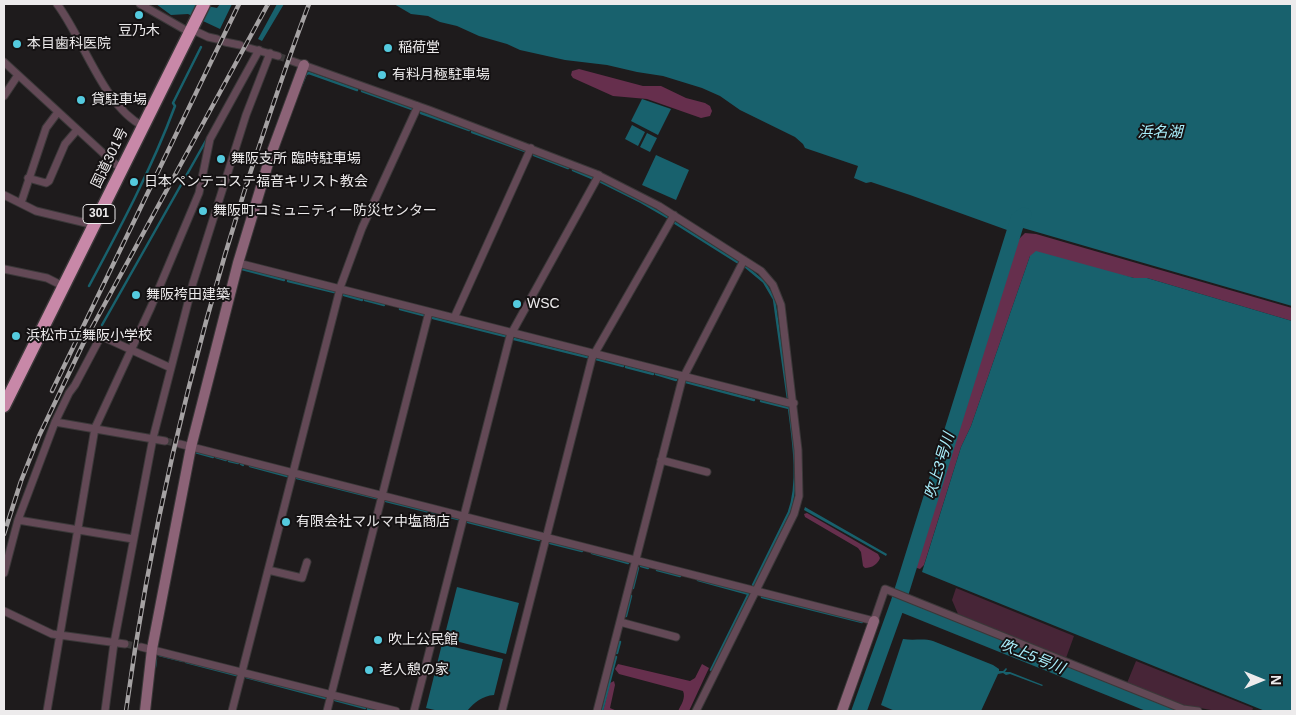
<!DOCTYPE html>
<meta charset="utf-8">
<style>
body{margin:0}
#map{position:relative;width:1296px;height:715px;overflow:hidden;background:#1e1b1c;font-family:Helvetica,sans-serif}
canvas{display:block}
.frame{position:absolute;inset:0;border:5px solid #edebec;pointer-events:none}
.north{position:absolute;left:1236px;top:655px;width:50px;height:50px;-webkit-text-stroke:4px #151213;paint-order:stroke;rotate:90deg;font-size:14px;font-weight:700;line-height:20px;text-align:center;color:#edebec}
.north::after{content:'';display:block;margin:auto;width:18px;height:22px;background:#edebec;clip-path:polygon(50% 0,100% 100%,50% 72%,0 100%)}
</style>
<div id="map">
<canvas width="1296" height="715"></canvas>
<div class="frame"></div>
<div class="north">N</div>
</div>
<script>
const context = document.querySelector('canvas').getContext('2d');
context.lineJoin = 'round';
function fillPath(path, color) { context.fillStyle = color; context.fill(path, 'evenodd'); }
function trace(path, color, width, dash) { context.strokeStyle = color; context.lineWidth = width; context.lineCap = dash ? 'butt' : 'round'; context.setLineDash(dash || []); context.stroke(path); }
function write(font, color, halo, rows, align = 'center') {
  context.font = font + ' Helvetica,"Noto Sans JP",sans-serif'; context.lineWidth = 4; context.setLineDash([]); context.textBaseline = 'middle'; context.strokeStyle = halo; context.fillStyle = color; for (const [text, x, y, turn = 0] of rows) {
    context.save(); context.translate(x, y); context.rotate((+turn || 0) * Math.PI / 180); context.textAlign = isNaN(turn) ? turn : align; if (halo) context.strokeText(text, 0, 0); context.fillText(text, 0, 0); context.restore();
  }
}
const green = new Path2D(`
 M 956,588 L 1074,636 L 1066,658 L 958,614 L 952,600 Z
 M 1136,661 L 1253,708 L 1252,711 L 1216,711 L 1184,705 L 1127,683 Z`);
const forest = new Path2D(`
 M 579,69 L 643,86 L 661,86 L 686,98 L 705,103 L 710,106 L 712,111 L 710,116 L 701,118 L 647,99 L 613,96 L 573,78 L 571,75 L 572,71 Z
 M 1025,233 L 1036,234 L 1292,308 L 1292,321 L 1147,278 L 1134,278 L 1030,256 L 971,426 L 961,447 L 924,565 L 920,569 L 917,568 L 917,562 L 1017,241 Z
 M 807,513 L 878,554 L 880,558 C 878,564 872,568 865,568 L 863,566 L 861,552 L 858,548 L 805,517 L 804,514 Z
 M 618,664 L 690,681 L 695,678 L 702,664 L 709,668 L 689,711 L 678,711 C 681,705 686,698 683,691 L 619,674 L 615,669 Z
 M 614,681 L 615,685 L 610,708 L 617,711 L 603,711 L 610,683 Z`);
const water = new Path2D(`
 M 156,4 L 197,4 L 217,8 L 220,4 L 232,4 L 220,29 L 188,14 L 171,15 Z
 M 277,4 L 284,4 L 262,41 L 258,39 Z
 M 394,4 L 1292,4 L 1292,306 L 1023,228 L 1020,230 L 1007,230 L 910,195 L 871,182 L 866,183 L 854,178 L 858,166 L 805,148 L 803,144 L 795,137 L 740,110 L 720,96 L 702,88 L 663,76 L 637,72 L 607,65 L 565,60 L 520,50 L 507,44 L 479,36 L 457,26 L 440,22 L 428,16 L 411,14 Z
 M 642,99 L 671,109 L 658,135 L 631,121 Z
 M 632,125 L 645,132 L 638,146 L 625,139 Z
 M 647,133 L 657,138 L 650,152 L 640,147 Z
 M 656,155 L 689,170 L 676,200 L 642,185 Z
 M 1036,251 L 1134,278 L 1147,278 L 1292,321 L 1292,711 L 1265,711 L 922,572 L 961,447 L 971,426 L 1030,256 Z
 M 805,507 L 887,554 L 886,556 L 804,510 Z
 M 457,587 L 519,603 L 506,654 L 444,638 Z
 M 903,639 C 914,641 923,638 933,641 L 993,665 L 999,669 L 999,671 L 1003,671 L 1006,668 L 1007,669 L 1005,672 L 1010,672 L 1043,685 L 1042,686 L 1010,674 L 1006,675 L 1003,673 L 998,674 L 981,711 L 895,711 L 881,705 Z
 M 442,644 L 503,659 L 494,695 C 482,696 475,702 467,711 L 439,711 L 426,708 Z`);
const stream = new Path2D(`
 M 301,86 L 306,74 L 309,73 L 357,90
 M 362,91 L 412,109
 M 421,113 L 469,130
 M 472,132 L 525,151
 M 534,155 L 568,168
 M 573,170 L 592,178
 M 601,182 L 641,202 L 667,217
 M 675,223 L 737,262
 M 746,267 L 764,282 L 774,299 L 788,399
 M 242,269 L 284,280
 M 288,281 L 334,292
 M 89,286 C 120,228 152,168 175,106 L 173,103 L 201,47
 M 344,295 L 362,300
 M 365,300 L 384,305
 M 400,309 L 423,315
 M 433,318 L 505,336
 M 102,325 L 208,137
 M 514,339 L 587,357
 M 596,359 L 623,366
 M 626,367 L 653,374
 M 656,374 L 676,380
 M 686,382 L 754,400
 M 761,401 L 789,408
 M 195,452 L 213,457
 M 216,457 L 226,460
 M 229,461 L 238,463
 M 241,464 L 243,465
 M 250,466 L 287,476
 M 297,478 L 376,498
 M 386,501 L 458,519
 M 468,522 L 539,540
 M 550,543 L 582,551
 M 592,553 L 628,563
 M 905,563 L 910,565
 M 641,566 L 648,568
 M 657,570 L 680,576
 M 698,580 L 749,594
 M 753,585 L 789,512 C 800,482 793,439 789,408
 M 633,588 L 638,568
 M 762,597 L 862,622
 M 626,616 L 631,596
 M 883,628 L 888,629
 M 617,653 L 620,642
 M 159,655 L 183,661
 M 186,662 L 236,675
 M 155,667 L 156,658
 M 711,670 L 749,593
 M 246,677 L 325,698
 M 335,700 L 365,708
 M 368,709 L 379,711
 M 602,711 L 616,657`);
const river = new Path2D(`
 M 898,603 L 1166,711
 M 859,711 L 898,603 L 1018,219 L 1024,215`);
const streetTunnel = new Path2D(`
 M 278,56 L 292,61
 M 165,441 L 180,444
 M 125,644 L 141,647`);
const street = new Path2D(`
 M 57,4 C 83,38 104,107 143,126
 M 140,4 L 189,32
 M 191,29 L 208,37 L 217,39
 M 225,42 L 240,45
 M 249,48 L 278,56
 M 292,61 L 429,110 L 596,174 L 659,206 L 761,271 L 773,285 L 781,305 L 798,450 L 799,496 L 794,514 L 696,711
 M 4,62 L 115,164 L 123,168
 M 4,96 L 18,75
 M 28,178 L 46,183 L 49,181 L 65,144 L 77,130
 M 4,195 L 36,211 L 86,223 L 93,226
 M 21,203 L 46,128 L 58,112
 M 238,263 L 789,403 L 794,403
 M 4,269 L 47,278 L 63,286
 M 454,318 L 531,148
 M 55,422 L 165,441
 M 180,444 L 874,621 L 885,589 L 1183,709 L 1198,711
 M 661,460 L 707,472
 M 18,520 L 133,539
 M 268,570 L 302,578 L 307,562
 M 4,573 L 18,520 L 55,422 L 69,393 L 75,385 L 101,336 L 171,368
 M 4,611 L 52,634 L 125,644
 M 620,622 L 676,637
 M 141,647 L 396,711
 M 47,711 L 95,428 L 151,307 L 199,193 L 210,139 L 259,50
 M 105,711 L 114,643 L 153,438 L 193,283 L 246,115 L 270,53
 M 232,711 L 341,285 L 362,228 L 418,106
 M 327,711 L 429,312
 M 414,711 L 510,336 L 599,175
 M 502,711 L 592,358 L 674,215
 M 597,711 L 682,380 L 744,260`);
const secondary = new Path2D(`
 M 145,711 L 152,649 L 191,447 L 238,263 L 270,157 L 304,65
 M 842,711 L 874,621`);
const highway = new Path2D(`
 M 4,406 L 204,4`);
const rail = new Path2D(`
 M 52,391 L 239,4
 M 4,534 L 21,481 L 39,436 L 83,344 L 268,4
 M 126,711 C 150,532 192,357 246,186 C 266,125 286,64 309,4`);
const markers = [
 [139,15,5,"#54cade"],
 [17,44,5,"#54cade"],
 [388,48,5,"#54cade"],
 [382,75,5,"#54cade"],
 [81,100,5,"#54cade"],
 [221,159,5,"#54cade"],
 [134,182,5,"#54cade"],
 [203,211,5,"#54cade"],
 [136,295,5,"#54cade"],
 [517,304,5,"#54cade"],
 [16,336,5,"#54cade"],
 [286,522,5,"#54cade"],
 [378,640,5,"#54cade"],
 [369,670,5,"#54cade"]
];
const shields = [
 [99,214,32]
];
const shieldNames = [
 ["301",99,214]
];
const poiNames = [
 ["豆乃木",139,31,"center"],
 ["本目歯科医院",27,44],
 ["稲荷堂",398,48],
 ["有料月極駐車場",392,75],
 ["貸駐車場",91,100],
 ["舞阪支所 臨時駐車場",231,159],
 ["日本ペンテコステ福音キリスト教会",144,182],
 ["舞阪町コミュニティー防災センター",213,211],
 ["舞阪袴田建築",146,295],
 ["WSC",527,304],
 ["浜松市立舞阪小学校",26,336],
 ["有限会社マルマ中塩商店",296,522],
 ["吹上公民館",388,640],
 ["老人憩の家",379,670]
];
const streetNames = [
 ["国道301号",110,158,-64]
];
const waterNames = [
 ["浜名湖",1160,133],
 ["吹上3号川",940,466,-73],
 ["吹上5号川",1032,657,22]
];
fillPath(green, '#472537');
fillPath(forest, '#662f4d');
fillPath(water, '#18616d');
trace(stream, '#18616d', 2.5);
trace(river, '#18616d', 15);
trace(streetTunnel, '#3d3a3b', 7, [7, 3.5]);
trace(street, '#3b3839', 9);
trace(secondary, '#3b3839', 12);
trace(highway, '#3b3839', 15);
trace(street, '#634956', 7);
trace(secondary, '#8c6377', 10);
trace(highway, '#c888a8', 12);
trace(rail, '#a5a2a3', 4.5);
trace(rail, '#151213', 2.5, [8]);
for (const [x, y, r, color] of markers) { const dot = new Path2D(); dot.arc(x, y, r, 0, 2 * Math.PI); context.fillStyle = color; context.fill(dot); trace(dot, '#151213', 2); }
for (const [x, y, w] of shields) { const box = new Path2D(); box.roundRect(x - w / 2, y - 9.5, w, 19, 4); context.fillStyle = '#151213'; context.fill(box); trace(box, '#edebec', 1); }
write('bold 12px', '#edebec', null, shieldNames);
write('14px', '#edebec', '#151213', poiNames, 'left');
write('14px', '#edebec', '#151213', streetNames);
write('italic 15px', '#aaeffc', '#151213', waterNames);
</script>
